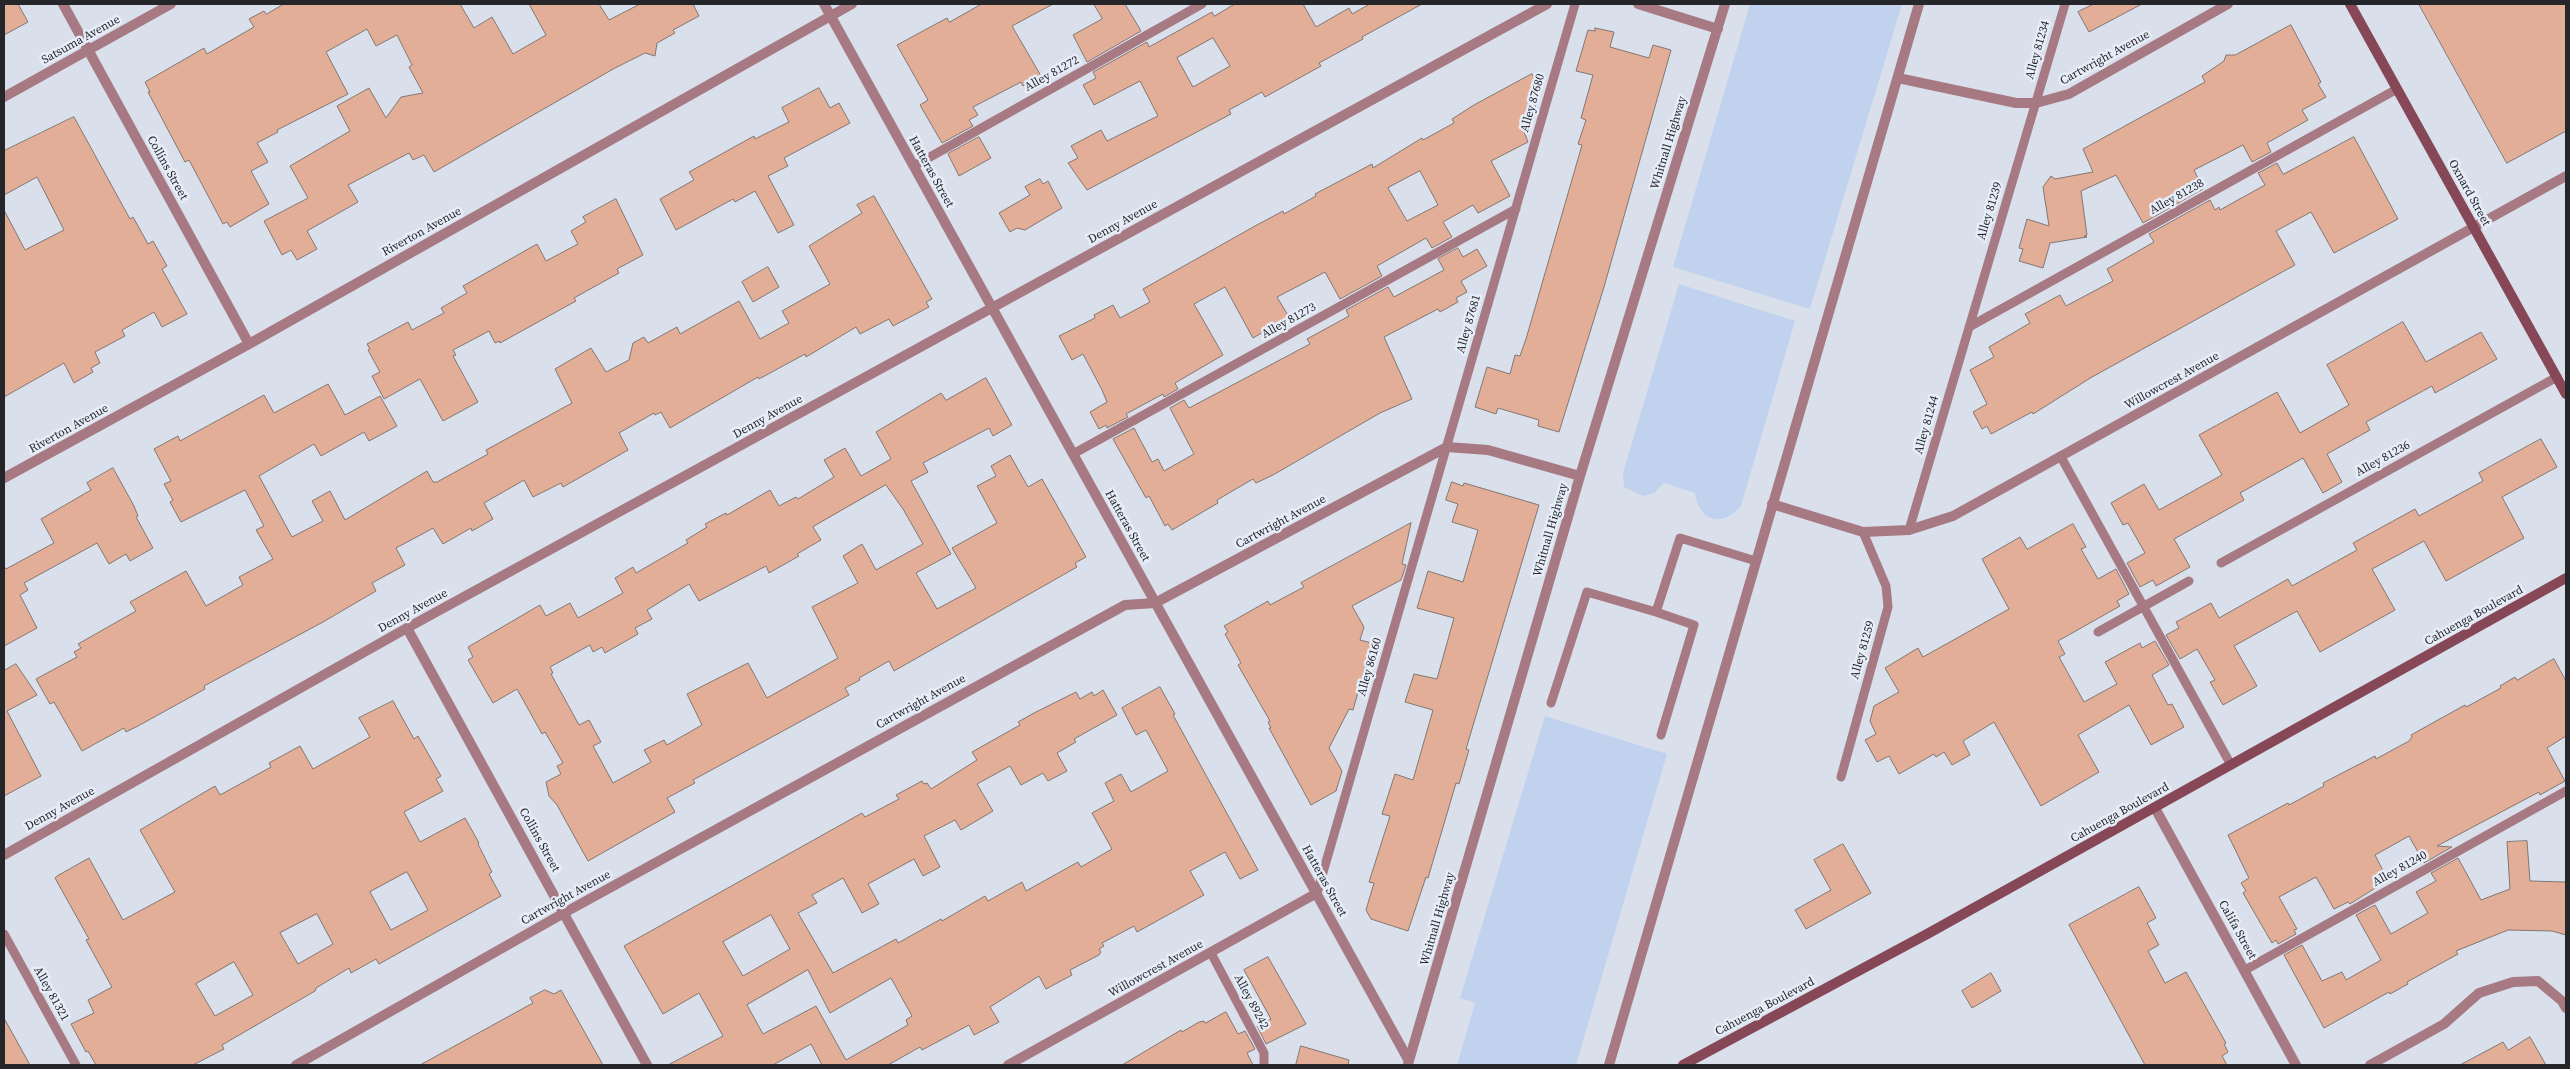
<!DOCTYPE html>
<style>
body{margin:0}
#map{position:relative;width:2570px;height:1069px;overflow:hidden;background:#dae0eb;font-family:"Source Serif 4",serif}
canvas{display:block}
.frame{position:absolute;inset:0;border:5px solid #24262a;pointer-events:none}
</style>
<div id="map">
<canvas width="2570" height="1069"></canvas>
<div class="frame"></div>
</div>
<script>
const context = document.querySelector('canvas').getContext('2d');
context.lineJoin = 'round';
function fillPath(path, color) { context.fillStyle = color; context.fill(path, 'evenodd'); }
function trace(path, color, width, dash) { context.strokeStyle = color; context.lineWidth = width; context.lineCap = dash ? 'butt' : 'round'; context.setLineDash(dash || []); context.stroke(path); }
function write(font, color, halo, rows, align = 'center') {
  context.font = font + ' "Source Serif 4",serif'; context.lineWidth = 5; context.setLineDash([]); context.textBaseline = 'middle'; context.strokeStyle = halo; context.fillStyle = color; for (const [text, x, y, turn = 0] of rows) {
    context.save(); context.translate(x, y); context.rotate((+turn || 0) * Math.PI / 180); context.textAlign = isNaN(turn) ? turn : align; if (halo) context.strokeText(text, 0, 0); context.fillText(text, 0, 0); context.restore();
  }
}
const green = new Path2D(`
 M 1750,4 L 1902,4 L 1810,309 L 1673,267 Z
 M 1679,284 L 1795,321 L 1741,506 C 1722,528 1699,522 1695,493 L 1664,483 L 1654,493 L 1643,496 L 1624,487 L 1623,473 Z
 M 1545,716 L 1667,754 L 1576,1065 L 1457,1065 L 1475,1003 L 1460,998 Z`);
const building = new Path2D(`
 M 4,4 L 18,4 L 28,22 L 4,35 Z
 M 284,4 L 460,4 L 474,28 L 492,17 L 513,54 L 546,35 L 529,4 L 599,4 L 609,20 L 640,4 L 693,4 L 699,16 L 673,30 L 675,33 L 657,43 L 655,56 L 645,53 L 615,68 L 434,172 L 424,155 L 413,160 L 409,153 L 348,185 L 358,202 L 307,231 L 317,249 L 297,260 L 291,250 L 282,255 L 264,221 L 308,198 L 290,166 L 350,131 L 337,106 L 369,88 L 386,118 L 401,97 L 423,93 L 409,67 L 412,65 L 397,35 L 376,46 L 367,29 L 326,52 L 348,94 L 277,130 L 278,132 L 257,143 L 268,162 L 251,171 L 269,204 L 230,227 L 227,222 L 223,224 L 189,160 L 185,162 L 148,92 L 150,92 L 145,82 L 204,48 L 207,54 L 254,27 L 249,19 L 264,11 L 266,14 Z
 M 982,4 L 1053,4 L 1012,26 L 1041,76 L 1023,86 L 1021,82 L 973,107 L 978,115 L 969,120 L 973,126 L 942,143 L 920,105 L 928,100 L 897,45 L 947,18 L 949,22 Z
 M 1094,4 L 1125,4 L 1141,31 L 1087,62 L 1073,35 L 1102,19 Z
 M 1235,4 L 1303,4 L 1316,27 L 1349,8 L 1352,14 L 1370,4 L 1422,4 L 1362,37 L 1363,39 L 1319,63 L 1321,66 L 1292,82 L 1265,97 L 1262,92 L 1229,110 L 1231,114 L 1087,190 L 1068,163 L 1078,158 L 1071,146 L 1101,130 L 1107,141 L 1158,116 L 1140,81 L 1094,105 L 1083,85 L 1096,78 L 1093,72 L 1147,42 L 1149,47 L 1212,12 L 1214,16 ZM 1213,38 L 1230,66 L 1193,87 L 1177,58 Z
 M 2094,4 L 2142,4 L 2089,32 L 2078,12 Z
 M 2419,4 L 2566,4 L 2566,131 L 2507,163 Z
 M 2291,25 L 2321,82 L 2318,84 L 2326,97 L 2302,110 L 2308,120 L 2267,143 L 2271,152 L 2252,162 L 2243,145 L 2194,170 L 2203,189 L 2143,223 L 2116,175 L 2081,191 L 2087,235 L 2084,236 L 2087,237 L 2050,243 L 2043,268 L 2019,261 L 2023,249 L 2019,248 L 2027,219 L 2049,226 L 2043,187 L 2051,176 L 2055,179 L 2093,172 L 2083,149 L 2205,82 L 2202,76 L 2224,61 L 2226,55 L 2235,55 Z
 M 1595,28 L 1614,32 L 1610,47 L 1649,58 L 1653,45 L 1671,50 L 1604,287 L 1559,432 L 1538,426 L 1539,420 L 1498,408 L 1496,414 L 1475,407 L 1487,367 L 1510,374 L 1515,355 L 1520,356 L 1526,339 L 1582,145 L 1578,144 L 1586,120 L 1581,118 L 1593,75 L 1576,71 L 1588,30 L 1595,31 Z
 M 1532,74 L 1540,89 L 1531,122 L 1522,126 L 1528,142 L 1491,161 L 1510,196 L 1478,213 L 1473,205 L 1443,222 L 1452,237 L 1432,248 L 1426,238 L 1377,266 L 1382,276 L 1340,299 L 1325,272 L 1277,297 L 1289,317 L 1253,338 L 1225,287 L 1194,304 L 1223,355 L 1175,383 L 1178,389 L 1164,397 L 1163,394 L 1126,414 L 1128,417 L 1107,428 L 1106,425 L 1099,429 L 1090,412 L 1107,402 L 1102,390 L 1083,354 L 1072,360 L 1059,336 L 1095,318 L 1094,315 L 1113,305 L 1120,318 L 1150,302 L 1143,289 L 1255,226 L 1283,211 L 1284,214 L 1316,196 L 1315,194 L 1372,164 L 1373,168 L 1422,138 L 1423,140 L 1454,123 L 1452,119 L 1474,105 ZM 1420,171 L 1438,205 L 1407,221 L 1388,188 Z
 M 819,88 L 830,108 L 839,103 L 850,123 L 784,158 L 788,166 L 768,176 L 794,225 L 778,233 L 755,191 L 735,202 L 733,199 L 676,230 L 660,199 L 694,180 L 689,172 L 754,136 L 755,139 L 789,122 L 782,108 Z
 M 74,117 L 130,219 L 133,217 L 148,244 L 153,241 L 167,266 L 162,269 L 187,314 L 162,327 L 154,312 L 122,330 L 125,336 L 95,352 L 100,363 L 91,368 L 93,372 L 74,383 L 64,363 L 4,397 L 4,210 L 25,250 L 64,230 L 37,177 L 4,195 L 4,151 Z
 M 979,137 L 991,158 L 959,176 L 948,154 Z
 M 2354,137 L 2398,219 L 2334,253 L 2311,212 L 2276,231 L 2295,265 L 2092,377 L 2033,414 L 2032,412 L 1991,434 L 1987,426 L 1982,429 L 1973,412 L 1987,404 L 1970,370 L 1994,357 L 1989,347 L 2030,323 L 2025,314 L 2060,295 L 2066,306 L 2113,281 L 2107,269 L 2154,242 L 2149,234 L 2210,200 L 2215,210 L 2219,207 L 2220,210 L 2265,185 L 2258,173 L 2277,163 L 2283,174 Z
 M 1040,179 L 1043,184 L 1048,181 L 1062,208 L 1025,230 L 1017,228 L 1010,232 L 999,213 L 1030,195 L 1025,187 Z
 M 874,196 L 932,299 L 926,302 L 929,307 L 893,326 L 889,319 L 860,334 L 856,327 L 806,357 L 805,354 L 759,379 L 758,377 L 670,428 L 661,412 L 655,415 L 654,413 L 619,433 L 628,450 L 563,487 L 561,483 L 533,497 L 524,480 L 484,503 L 493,519 L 472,531 L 471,528 L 443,544 L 433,528 L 426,532 L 396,548 L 405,565 L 372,583 L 376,591 L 323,622 L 204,686 L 205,689 L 138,726 L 126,732 L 124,728 L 82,751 L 54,702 L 50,704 L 36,679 L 77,657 L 74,652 L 81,648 L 78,644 L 136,611 L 130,602 L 186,571 L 206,606 L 243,585 L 239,577 L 273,559 L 256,530 L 264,526 L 245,490 L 181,522 L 170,502 L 173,500 L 164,484 L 171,481 L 154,449 L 178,436 L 180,441 L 264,395 L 274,413 L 328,384 L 345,415 L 380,396 L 397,426 L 369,441 L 364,432 L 321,456 L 314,444 L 259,476 L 292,537 L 323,521 L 312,501 L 330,491 L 345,520 L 427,471 L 433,482 L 437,482 L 488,454 L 486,450 L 572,403 L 555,369 L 591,348 L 606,372 L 629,360 L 633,343 L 644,337 L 648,343 L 677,327 L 680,334 L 739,301 L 760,339 L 789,323 L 782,311 L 830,284 L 809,246 L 862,213 L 857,205 Z
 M 616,199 L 643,255 L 617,269 L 619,273 L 574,298 L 576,301 L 500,343 L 499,341 L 495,343 L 489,331 L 453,350 L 456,355 L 453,356 L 478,402 L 443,421 L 420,379 L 384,399 L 372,376 L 380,372 L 368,350 L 370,349 L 367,344 L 408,322 L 412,330 L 444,313 L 441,308 L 467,293 L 463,286 L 537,244 L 546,261 L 578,244 L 571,231 L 586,222 L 583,217 Z
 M 1458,248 L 1463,257 L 1477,249 L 1487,266 L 1461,281 L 1467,292 L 1456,298 L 1458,302 L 1440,312 L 1438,309 L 1384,337 L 1412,399 L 1380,413 L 1273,475 L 1256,483 L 1253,479 L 1217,500 L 1218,503 L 1172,530 L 1168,524 L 1165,526 L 1149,496 L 1146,498 L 1113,439 L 1134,428 L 1152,462 L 1158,459 L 1164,471 L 1194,454 L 1170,408 L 1184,400 L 1189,408 L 1310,344 L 1307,339 L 1349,316 L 1346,310 L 1388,287 L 1394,297 L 1444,270 L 1438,259 Z
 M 768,267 L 779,287 L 753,302 L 742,282 Z
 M 2403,322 L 2426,362 L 2481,332 L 2497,359 L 2435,393 L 2432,386 L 2366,422 L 2370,430 L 2327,454 L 2342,482 L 2323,493 L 2303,458 L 2240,493 L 2244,500 L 2174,539 L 2190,567 L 2156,586 L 2153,580 L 2140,587 L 2127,563 L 2145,553 L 2128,523 L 2123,525 L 2111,503 L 2144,484 L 2159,510 L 2222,475 L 2199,435 L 2277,392 L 2300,433 L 2349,405 L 2327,365 Z
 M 986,378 L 1012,425 L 993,436 L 989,428 L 923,463 L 928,472 L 911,481 L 951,554 L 916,573 L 937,609 L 976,588 L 952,548 L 997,523 L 977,486 L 996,476 L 991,466 L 1010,455 L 1028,487 L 1042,479 L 1086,557 L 1075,563 L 1077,567 L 894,671 L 889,661 L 859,678 L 860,680 L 845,688 L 849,695 L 693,780 L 695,783 L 667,798 L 675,812 L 588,861 L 557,805 L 549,796 L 546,782 L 561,774 L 557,766 L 563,763 L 545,732 L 542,734 L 517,689 L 493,703 L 468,660 L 473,657 L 468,647 L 540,605 L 546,616 L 570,603 L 578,618 L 623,593 L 615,578 L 633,567 L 636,573 L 688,543 L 686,540 L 707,527 L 705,524 L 726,513 L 727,515 L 770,490 L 779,506 L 796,497 L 798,499 L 834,477 L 824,460 L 845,448 L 861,476 L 891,459 L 876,432 L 941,393 L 946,400 ZM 886,485 L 903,509 L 923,544 L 876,570 L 862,544 L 843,556 L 858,583 L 812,607 L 838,658 L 767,698 L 748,663 L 687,694 L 702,725 L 667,745 L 664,740 L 644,750 L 651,762 L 613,783 L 593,746 L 601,742 L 589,720 L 579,725 L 551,674 L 553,673 L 550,667 L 590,645 L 593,652 L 602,647 L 605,653 L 638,634 L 635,628 L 652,619 L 647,610 L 689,584 L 699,601 L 766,566 L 769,573 L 799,556 L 797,554 L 821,540 L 813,527 Z
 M 2541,439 L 2557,467 L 2502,497 L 2524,538 L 2446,581 L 2424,541 L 2372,569 L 2395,610 L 2320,652 L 2297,611 L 2234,646 L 2257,686 L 2223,705 L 2210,682 L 2215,680 L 2197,649 L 2180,659 L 2166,635 L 2179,628 L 2176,622 L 2211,603 L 2219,618 L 2288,579 L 2292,586 L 2357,550 L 2353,543 L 2415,509 L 2419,516 L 2483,481 L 2479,473 Z
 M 113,468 L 134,506 L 138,516 L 136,517 L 153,548 L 130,561 L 126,554 L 109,564 L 97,543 L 24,583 L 28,590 L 20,595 L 37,628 L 4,646 L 4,566 L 6,569 L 54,543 L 41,519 L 91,490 L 87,483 Z
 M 1452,482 L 1463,486 L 1464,483 L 1539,505 L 1466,749 L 1469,750 L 1459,784 L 1456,783 L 1428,878 L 1426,877 L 1408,931 L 1371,919 L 1366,910 L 1374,883 L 1369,882 L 1390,816 L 1382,814 L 1395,774 L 1413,780 L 1433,710 L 1405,702 L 1414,674 L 1437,679 L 1454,618 L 1417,608 L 1428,571 L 1463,582 L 1478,530 L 1452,522 L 1458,504 L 1446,500 Z
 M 1411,523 L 1402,564 L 1406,565 L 1401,580 L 1352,606 L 1364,627 L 1360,640 L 1379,645 L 1373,666 L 1366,664 L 1353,710 L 1349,709 L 1329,748 L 1342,771 L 1336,791 L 1311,805 L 1269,728 L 1271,728 L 1268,722 L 1270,721 L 1238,665 L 1241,663 L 1225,634 L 1228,632 L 1224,626 L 1268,601 L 1270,605 L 1304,587 L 1301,583 Z
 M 2073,524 L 2086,547 L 2081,549 L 2098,579 L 2116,569 L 2129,594 L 2117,601 L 2120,606 L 2058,641 L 2065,654 L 2059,657 L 2084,702 L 2117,684 L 2105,662 L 2140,643 L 2142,648 L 2155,641 L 2169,665 L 2152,675 L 2168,705 L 2172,704 L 2184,727 L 2151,745 L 2129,705 L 2078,735 L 2099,772 L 2041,806 L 1994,722 L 1963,741 L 1970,755 L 1952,765 L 1944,752 L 1936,757 L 1934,754 L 1899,774 L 1889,756 L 1877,762 L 1865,740 L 1876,734 L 1870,721 L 1874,706 L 1899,692 L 1885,668 L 1918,648 L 1923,657 L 2009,609 L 1982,559 L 2020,537 L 2027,549 Z
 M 2554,659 L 2566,681 L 2566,736 L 2547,748 L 2565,781 L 2540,795 L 2539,792 L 2437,846 L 2452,847 L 2424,863 L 2409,836 L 2375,855 L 2388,880 L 2350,904 L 2348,902 L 2334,909 L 2316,877 L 2279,897 L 2297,929 L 2294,930 L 2296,934 L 2278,944 L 2276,940 L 2272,943 L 2243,893 L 2246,891 L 2241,883 L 2249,878 L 2228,835 L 2288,803 L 2289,805 L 2324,786 L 2323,783 L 2375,756 L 2376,759 L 2409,741 L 2412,737 L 2411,735 L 2465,705 L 2466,707 L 2470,705 L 2501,688 L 2500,686 L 2515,677 L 2517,680 Z
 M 16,664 L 37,695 L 7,711 L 41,776 L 4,796 L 4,671 Z
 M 1160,687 L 1175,714 L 1173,715 L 1258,870 L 1240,879 L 1225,852 L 1190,871 L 1204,895 L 1137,932 L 1134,926 L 1102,943 L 1104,946 L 1099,949 L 1101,952 L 1099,955 L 1070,970 L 1072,975 L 1046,989 L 1039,976 L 990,1007 L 999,1022 L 974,1035 L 969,1025 L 922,1050 L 920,1047 L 888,1065 L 822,1065 L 811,1044 L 773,1065 L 668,1065 L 723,1036 L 699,993 L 663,1014 L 624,946 L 862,813 L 865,817 L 899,799 L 896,795 L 922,781 L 924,784 L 927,783 L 931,789 L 977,760 L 972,752 L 1020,725 L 1018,722 L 1034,713 L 1076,692 L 1080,699 L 1092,692 L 1094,696 L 1103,690 L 1117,715 L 1074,739 L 1076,742 L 1057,753 L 1067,771 L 1048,781 L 1043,773 L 1021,785 L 1010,766 L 977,784 L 993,811 L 961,830 L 955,820 L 924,836 L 940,867 L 923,876 L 914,859 L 868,884 L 879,904 L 862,913 L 843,878 L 812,895 L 817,903 L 798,913 L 833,973 L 896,939 L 898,943 L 941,919 L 942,921 L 985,896 L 988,901 L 1022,882 L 1026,891 L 1078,862 L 1081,867 L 1112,849 L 1092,813 L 1114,801 L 1105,783 L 1121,774 L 1131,792 L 1168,771 L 1146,730 L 1136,735 L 1122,708 ZM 771,915 L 790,949 L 743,976 L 723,942 ZM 808,970 L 830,1013 L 891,978 L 912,1016 L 906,1020 L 908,1025 L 846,1060 L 816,1006 L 763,1034 L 747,1005 Z
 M 393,701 L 414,739 L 418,736 L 441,776 L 436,779 L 443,791 L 404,812 L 420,842 L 465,818 L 479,843 L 478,844 L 492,872 L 489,874 L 501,896 L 379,964 L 376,959 L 351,973 L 349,968 L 316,988 L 315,991 L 222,1045 L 224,1049 L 193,1065 L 96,1065 L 88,1051 L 86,1052 L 71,1024 L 94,1013 L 88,1000 L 112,987 L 86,940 L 89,939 L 55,878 L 57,876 L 89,858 L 123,920 L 175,892 L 140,830 L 215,786 L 220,795 L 271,767 L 269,763 L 300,746 L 313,769 L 370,737 L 359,718 ZM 407,872 L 428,910 L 391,930 L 370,892 ZM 317,914 L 333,944 L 298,964 L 280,933 ZM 234,962 L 253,995 L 215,1016 L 196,984 Z
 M 2527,841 L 2530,881 L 2566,882 L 2566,935 L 2552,931 L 2508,930 L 2456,951 L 2458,954 L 2407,982 L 2408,984 L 2390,994 L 2389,992 L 2324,1028 L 2284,955 L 2302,945 L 2322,981 L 2342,972 L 2346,980 L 2381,960 L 2356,915 L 2375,905 L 2391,934 L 2428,913 L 2416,892 L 2436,881 L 2431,873 L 2458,858 L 2481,900 L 2510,889 L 2507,842 Z
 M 1843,844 L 1871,893 L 1806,929 L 1795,910 L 1831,890 L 1814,860 Z
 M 2139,887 L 2156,918 L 2147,923 L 2159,945 L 2148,951 L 2165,983 L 2186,972 L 2226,1043 L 2224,1044 L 2228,1052 L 2222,1056 L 2227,1065 L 2145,1065 L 2069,925 Z
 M 1268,957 L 1306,1024 L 1266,1044 L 1257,1026 L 1271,1019 L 1244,970 Z
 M 1991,973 L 2001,991 L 1972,1008 L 1962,991 Z
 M 545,990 L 554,994 L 561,990 L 603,1065 L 420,1065 L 533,1003 L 530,998 Z
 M 1226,1012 L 1238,1034 L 1245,1031 L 1255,1049 L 1247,1053 L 1253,1065 L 1122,1065 L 1181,1030 L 1182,1032 L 1199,1022 L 1204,1021 L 1205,1023 Z
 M 4,1018 L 30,1065 L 4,1065 Z
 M 2530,1037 L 2546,1065 L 2460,1065 L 2503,1042 L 2508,1050 Z
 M 1301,1046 L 1349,1060 L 1348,1065 L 1296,1065 Z`);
const lane = new Path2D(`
 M 914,166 L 1202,4
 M 1969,327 L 2397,89
 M 1073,454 L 1516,209
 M 2061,457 L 2231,765
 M 1909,530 L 2065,4
 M 2221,563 L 2557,377
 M 2098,632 L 2189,581
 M 1551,703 L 1587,592 L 1656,612
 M 1661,735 L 1694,625 L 1656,612 L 1680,538 L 1756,561
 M 1841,777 L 1888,607 L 1886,586 L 1863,532
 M 1317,893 L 1575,4
 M 4,934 L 76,1065
 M 1211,953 L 1264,1053 L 1264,1065
 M 2245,970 L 2566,791`);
const street = new Path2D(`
 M 63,4 L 249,344
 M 824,4 L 1409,1061
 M 1638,4 L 1718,29
 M 1898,78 L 2016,103 L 2036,103 L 2069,94 L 2228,4
 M 4,97 L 171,4
 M 4,478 L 249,344 L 852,4
 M 1772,504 L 1863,532 L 1909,530 L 1953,516 L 2566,176
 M 407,628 L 647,1065
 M 2155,808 L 2296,1065
 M 4,855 L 407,628 L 1547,4
 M 1408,1064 L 1580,476 L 1725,4
 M 296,1065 L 564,913 L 1125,605 L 1155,603 L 1447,447 L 1488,450 L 1580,476
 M 1008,1065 L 1317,893
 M 1609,1065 L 1919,4
 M 2370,1065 L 2444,1024 L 2479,993 L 2513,982 L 2538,981 L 2562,1001 L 2566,1008`);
const secondary = new Path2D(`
 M 2350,4 L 2566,394
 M 1683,1065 L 1929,933 L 2566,578`);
const streetNames = [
 ["Satsuma Avenue",81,40,-29],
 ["Alley 81234",2038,50,-74],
 ["Cartwright Avenue",2105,58,-29],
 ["Alley 81272",1052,74,-29],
 ["Alley 87680",1533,103,-74],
 ["Whitnall Highway",1669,143,-73],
 ["Collins Street",167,168,61],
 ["Hatteras Street",931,172,61],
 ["Oxnard Street",2469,193,61],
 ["Alley 81238",2177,197,-29],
 ["Alley 81239",1990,211,-73],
 ["Denny Avenue",1123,222,-29],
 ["Riverton Avenue",422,232,-29],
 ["Alley 81273",1289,321,-29],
 ["Alley 87681",1469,324,-74],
 ["Willowcrest Avenue",2172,381,-29],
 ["Denny Avenue",768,417,-29],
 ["Alley 81244",1927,425,-74],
 ["Riverton Avenue",69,429,-29],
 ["Alley 81236",2383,459,-29],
 ["Cartwright Avenue",1281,522,-28],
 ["Hatteras Street",1127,526,61],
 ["Whitnall Highway",1551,530,-74],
 ["Denny Avenue",413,611,-29],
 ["Cahuenga Boulevard",2474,616,-29],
 ["Alley 81259",1863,650,-74],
 ["Alley 86160",1370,667,-74],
 ["Cartwright Avenue",921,702,-29],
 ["Denny Avenue",60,809,-29],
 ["Cahuenga Boulevard",2120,813,-29],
 ["Collins Street",539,840,61],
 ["Alley 81240",2400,869,-29],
 ["Hatteras Street",1324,881,61],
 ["Cartwright Avenue",566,898,-29],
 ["Whitnall Highway",1438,919,-74],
 ["Califa Street",2237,930,61],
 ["Willowcrest Avenue",1156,969,-29],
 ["Alley 81321",51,994,61],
 ["Alley 89242",1251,1002,62],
 ["Cahuenga Boulevard",1765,1007,-28]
];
fillPath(green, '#c1d2ef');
fillPath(building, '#e2ae98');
trace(building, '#827671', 1);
trace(lane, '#a67983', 9);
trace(street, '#a67983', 10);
trace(secondary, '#864757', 10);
write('12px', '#24262a', '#e7edf8', streetNames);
</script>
